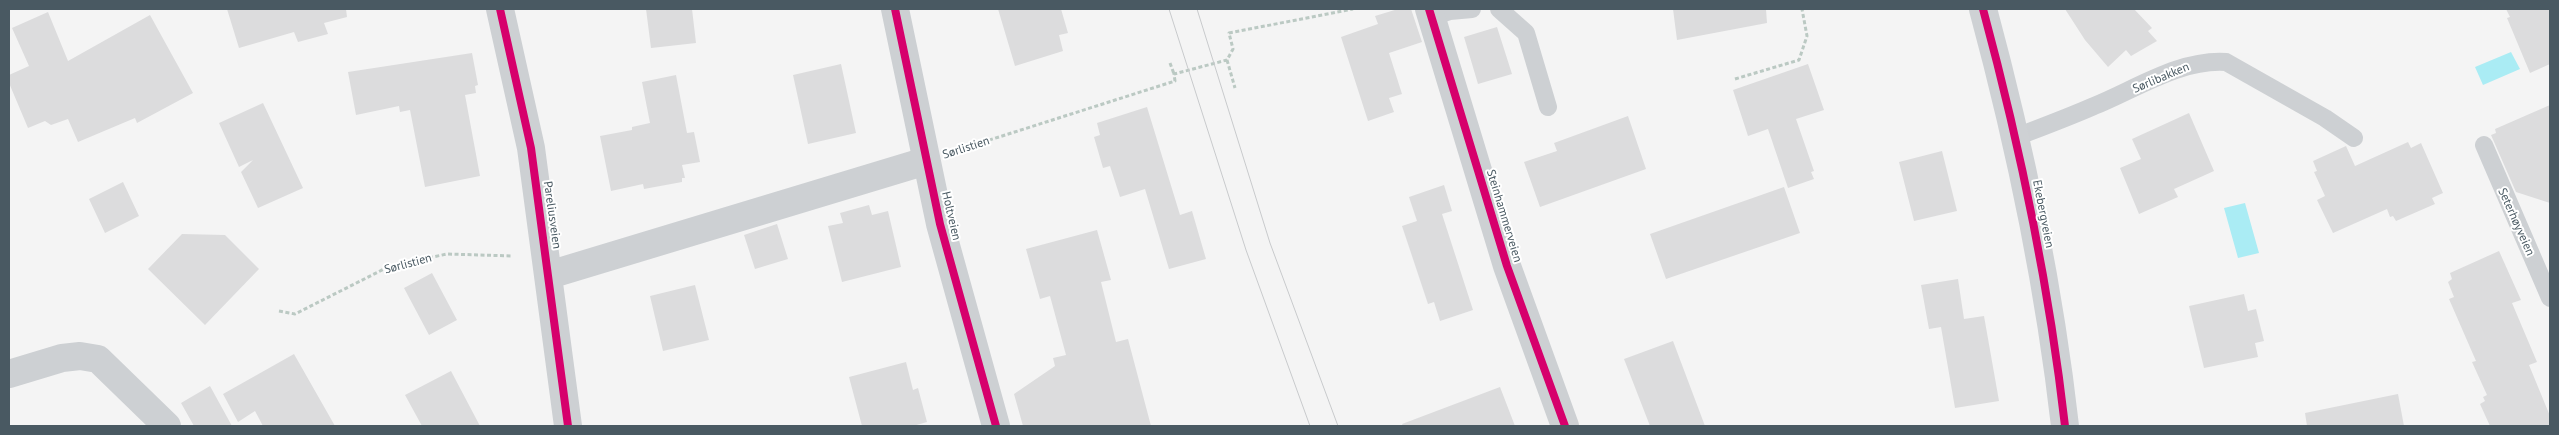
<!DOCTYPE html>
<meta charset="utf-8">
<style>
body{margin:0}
#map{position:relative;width:2559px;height:435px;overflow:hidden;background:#f4f4f4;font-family:"PT Sans",sans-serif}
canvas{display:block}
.frame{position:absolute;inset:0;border:10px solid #495962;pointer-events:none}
</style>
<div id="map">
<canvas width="2559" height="435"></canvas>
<div class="frame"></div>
</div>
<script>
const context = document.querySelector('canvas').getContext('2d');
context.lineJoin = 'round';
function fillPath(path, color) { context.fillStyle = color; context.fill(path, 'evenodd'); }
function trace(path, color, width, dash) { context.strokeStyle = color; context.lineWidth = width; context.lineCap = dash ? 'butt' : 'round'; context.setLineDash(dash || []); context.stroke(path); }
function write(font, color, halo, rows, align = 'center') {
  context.font = font + ' "PT Sans",sans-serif'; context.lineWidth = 4; context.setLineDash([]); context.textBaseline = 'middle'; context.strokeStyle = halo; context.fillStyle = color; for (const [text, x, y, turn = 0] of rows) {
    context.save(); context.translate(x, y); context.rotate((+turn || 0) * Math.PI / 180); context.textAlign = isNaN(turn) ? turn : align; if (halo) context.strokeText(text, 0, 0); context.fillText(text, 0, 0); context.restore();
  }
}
const water = new Path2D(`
 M 2511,52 L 2520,69 L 2483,85 L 2475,67 Z
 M 2245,203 L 2259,253 L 2238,258 L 2224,208 Z`);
const building = new Path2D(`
 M 227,9 L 346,9 L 347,17 L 324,23 L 328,34 L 298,42 L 294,32 L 239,48 Z
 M 646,9 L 692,9 L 696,43 L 651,48 Z
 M 998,9 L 1061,9 L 1068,33 L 1059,35 L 1063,51 L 1015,66 Z
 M 1398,9 L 1411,9 L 1422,42 L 1389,53 L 1402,94 L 1389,98 L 1394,112 L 1368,121 L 1341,37 L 1378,24 L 1375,16 Z
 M 1673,9 L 1766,9 L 1767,23 L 1677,40 Z
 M 2065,9 L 2134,9 L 2152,28 L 2148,31 L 2157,41 L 2131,56 L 2126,50 L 2108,67 L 2085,40 Z
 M 2506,9 L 2550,9 L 2550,64 L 2530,73 L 2507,18 L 2510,17 Z
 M 48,12 L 68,61 L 150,15 L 193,93 L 137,123 L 135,118 L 78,142 L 68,119 L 51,125 L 45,121 L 28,128 L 9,83 L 9,75 L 29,66 L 12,28 Z
 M 1497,27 L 1512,74 L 1478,84 L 1464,37 Z
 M 472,53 L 478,85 L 475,86 L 476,93 L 465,95 L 480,176 L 425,187 L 410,110 L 400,112 L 399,106 L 356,115 L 348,72 Z
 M 841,64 L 856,133 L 808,144 L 793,75 Z
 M 1808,64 L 1824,110 L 1796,119 L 1814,171 L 1811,172 L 1814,179 L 1788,188 L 1768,129 L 1748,136 L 1733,90 Z
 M 676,75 L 687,133 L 694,132 L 700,162 L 682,165 L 685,178 L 682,178 L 682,182 L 644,189 L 643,184 L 611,191 L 600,136 L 632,130 L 632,127 L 650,123 L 642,82 Z
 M 263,103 L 303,188 L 258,208 L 241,172 L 253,160 L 239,167 L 219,123 Z
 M 2550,105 L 2550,203 L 2516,192 L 2491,135 L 2496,133 L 2495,129 Z
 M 1147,107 L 1180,215 L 1192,211 L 1206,259 L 1169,269 L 1145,189 L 1120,197 L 1110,166 L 1103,168 L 1094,137 L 1100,135 L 1097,123 Z
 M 2189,113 L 2214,171 L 2174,189 L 2178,197 L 2139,214 L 2120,168 L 2141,159 L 2132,139 Z
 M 1628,116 L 1646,169 L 1540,207 L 1524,162 L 1557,151 L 1554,143 Z
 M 2408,142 L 2411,148 L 2421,143 L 2443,193 L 2432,198 L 2435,204 L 2396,221 L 2393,216 L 2390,217 L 2387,209 L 2333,233 L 2317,200 L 2325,196 L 2314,172 L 2317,171 L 2313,161 L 2346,146 L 2355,166 Z
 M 1942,151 L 1957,211 L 1914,221 L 1899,162 Z
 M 123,182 L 139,216 L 105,233 L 89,199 Z
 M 1444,185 L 1452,211 L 1442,214 L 1473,310 L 1440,321 L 1434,302 L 1428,304 L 1402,226 L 1417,221 L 1409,197 Z
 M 1784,187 L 1800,233 L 1666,279 L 1650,234 Z
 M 869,205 L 872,215 L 888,211 L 901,267 L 842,282 L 828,226 L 843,223 L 840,213 Z
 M 777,224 L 788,259 L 755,269 L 744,235 Z
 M 1097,230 L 1111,280 L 1101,282 L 1116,342 L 1128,339 L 1151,426 L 1023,426 L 1014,394 L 1055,366 L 1053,358 L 1066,355 L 1050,296 L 1040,299 L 1026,249 Z
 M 182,234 L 225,235 L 259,269 L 205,325 L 148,269 Z
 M 2499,251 L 2521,300 L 2512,303 L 2537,362 L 2529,365 L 2550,416 L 2550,426 L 2490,426 L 2480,404 L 2485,401 L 2483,397 L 2487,395 L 2472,362 L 2476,361 L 2449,299 L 2454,297 L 2448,282 L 2452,279 L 2450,273 Z
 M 432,273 L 457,320 L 429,335 L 404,288 Z
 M 1958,279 L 1964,319 L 1984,316 L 1999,401 L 1955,408 L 1941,327 L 1929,329 L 1921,285 Z
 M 695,285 L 709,340 L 663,351 L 650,296 Z
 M 2244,294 L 2248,311 L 2256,309 L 2264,341 L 2255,343 L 2258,357 L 2204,368 L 2189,306 Z
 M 1673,341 L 1705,426 L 1650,426 L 1624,359 Z
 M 294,354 L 335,426 L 263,426 L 255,411 L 238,422 L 223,394 Z
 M 906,362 L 913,390 L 918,388 L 927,422 L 913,426 L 862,426 L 849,377 Z
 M 451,371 L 480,426 L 422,426 L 405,395 Z
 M 210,386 L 232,426 L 194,426 L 181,403 Z
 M 1500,387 L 1515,426 L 1403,426 L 1402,424 Z
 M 2398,394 L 2404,426 L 2307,426 L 2305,413 Z`);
const path = new Path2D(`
 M 1227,60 L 1235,88
 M 1170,63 L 1174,74
 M 1735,79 L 1799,60 L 1807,36 L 1802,9
 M 958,150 L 1175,81 L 1174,74 L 1227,60 L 1233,49 L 1229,33 L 1353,9
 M 279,311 L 295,314 L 390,266 L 447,254 L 513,256`);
const lane = new Path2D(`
 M 1499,9 L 1526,33 L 1548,107
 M 1432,17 L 1450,11 L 1472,9
 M 2016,137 C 2042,127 2069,117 2094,106 C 2136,89 2180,59 2226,62 L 2325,118 L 2354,138
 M 2484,145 L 2550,298`);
const street = new Path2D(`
 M 500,9 L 531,148 L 568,426
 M 895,9 L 940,224 L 996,426
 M 1429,9 L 1507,266 L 1565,426
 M 549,275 L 926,161
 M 9,374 L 62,358 L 80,356 L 98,359 L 167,426`);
const secondary = new Path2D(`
 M 1983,9 C 2020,146 2049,285 2065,426`);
const tram = new Path2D(`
 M 1169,9 L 1246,250 L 1310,426
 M 1197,9 L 1270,243 L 1338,426`);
const cycleway = new Path2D(`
 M 500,9 L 531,148 L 568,426
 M 895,9 L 940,224 L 996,426
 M 1429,9 L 1507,266 L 1565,426
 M 1983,9 C 2020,146 2049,285 2065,426`);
const streetNames = [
 ["Sørlibakken",2161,78,-23],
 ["Sørlistien",966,148,-18],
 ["Ekebergveien",2043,214,79],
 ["Pareliusveien",552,215,82],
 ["Holtveien",951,216,77],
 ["Steinhammerveien",1504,216,73],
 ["Seterhøyveien",2516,222,66],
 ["Sørlistien",408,264,-15]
];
fillPath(water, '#aaecf4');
fillPath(building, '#dcdcdd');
trace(path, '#bbc9c3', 3, [4, 2.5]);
trace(lane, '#cdd0d3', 18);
trace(street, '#cdd0d3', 28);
trace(secondary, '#ced1d4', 28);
trace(tram, '#c8cacc', 1);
trace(cycleway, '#d6006c', 8);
write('12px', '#495962', '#fff', streetNames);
</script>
